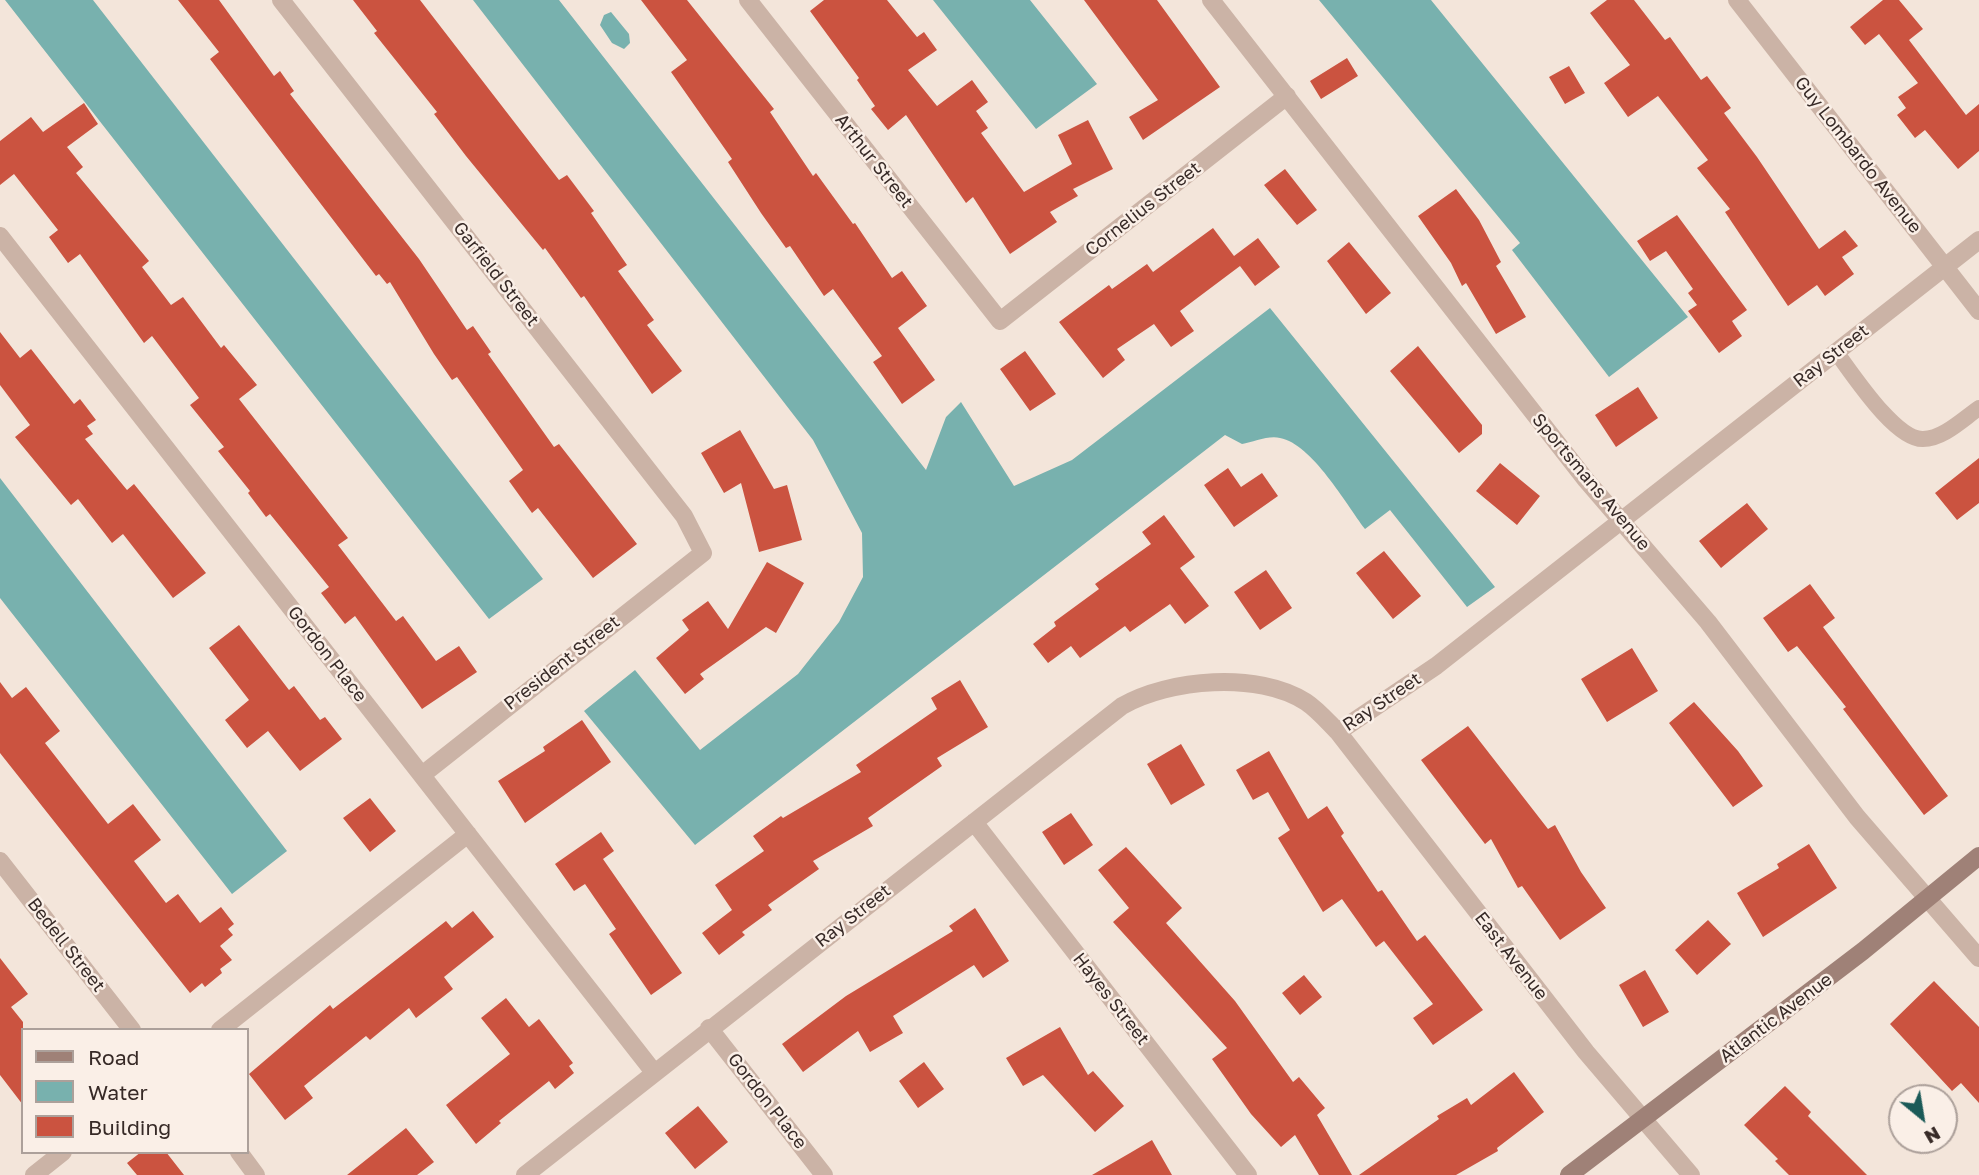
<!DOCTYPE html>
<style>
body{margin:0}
#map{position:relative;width:1979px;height:1175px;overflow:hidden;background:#f3e5da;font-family:"Golos Text",sans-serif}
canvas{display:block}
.legend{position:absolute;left:21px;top:1028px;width:228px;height:126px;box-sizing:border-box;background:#faefe7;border:2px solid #aca09a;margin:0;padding:9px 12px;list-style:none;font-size:21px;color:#372a27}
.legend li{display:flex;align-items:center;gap:14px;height:35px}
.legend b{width:35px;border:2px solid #aca09a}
.north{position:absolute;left:1888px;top:1084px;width:70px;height:70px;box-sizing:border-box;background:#faefe7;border:2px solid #aca09a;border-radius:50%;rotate:150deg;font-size:19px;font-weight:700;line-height:28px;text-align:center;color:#372a27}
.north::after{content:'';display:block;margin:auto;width:24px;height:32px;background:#1b5a58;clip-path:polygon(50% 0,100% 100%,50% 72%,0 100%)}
</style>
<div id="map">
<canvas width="1979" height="1175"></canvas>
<ul class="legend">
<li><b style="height:9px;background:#9f8177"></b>Road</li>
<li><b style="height:19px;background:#78b1ae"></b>Water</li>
<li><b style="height:19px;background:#cb5340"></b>Building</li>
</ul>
<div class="north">N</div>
</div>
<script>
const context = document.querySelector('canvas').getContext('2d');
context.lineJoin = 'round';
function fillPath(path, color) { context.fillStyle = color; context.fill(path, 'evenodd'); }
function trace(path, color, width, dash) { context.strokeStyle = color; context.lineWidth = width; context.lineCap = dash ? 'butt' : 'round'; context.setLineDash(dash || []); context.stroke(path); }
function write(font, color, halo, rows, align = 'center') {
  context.font = font + ' "Golos Text",sans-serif'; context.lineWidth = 5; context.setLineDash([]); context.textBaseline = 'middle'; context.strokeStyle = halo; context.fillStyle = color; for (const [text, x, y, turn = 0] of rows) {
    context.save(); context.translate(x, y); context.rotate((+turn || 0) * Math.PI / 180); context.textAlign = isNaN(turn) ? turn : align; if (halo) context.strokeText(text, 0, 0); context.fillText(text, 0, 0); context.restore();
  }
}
const water = new Path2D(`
 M 5,0 L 93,0 L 543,579 L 489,619 Z
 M 473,0 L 559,0 L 926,470 L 946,417 L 961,402 L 1014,486 L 1072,460 L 1270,308 L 1495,587 L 1467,607 L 1390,510 L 1365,529 C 1346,504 1312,444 1280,438 C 1269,435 1253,442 1242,444 L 1225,435 L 695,845 L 584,711 L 635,670 L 700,750 L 798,674 L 839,622 L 863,577 L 862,533 L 813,440 Z
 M 933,0 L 1030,0 L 1097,84 L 1036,129 Z
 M 1319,0 L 1431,0 L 1688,317 L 1609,377 L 1512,250 L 1520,243 Z
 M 611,12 L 629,34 L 630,43 L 624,49 L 612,43 L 600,25 L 604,15 Z
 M 0,478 L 287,851 L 232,894 L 0,598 Z`);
const building = new Path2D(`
 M 178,0 L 219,0 L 274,76 L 280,71 L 294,91 L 290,94 L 419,259 L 467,330 L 473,326 L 491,352 L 488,354 L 554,447 L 559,444 L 637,544 L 593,578 L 538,508 L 532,513 L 509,481 L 523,470 L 457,377 L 452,380 L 434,354 L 390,282 L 387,284 L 379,274 L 376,276 L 210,59 L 219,52 Z
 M 353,0 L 420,0 L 559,180 L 567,175 L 594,211 L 591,213 L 627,265 L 618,271 L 654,320 L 647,325 L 682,371 L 652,394 L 584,296 L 581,298 L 545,248 L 543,250 L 466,156 L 434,114 L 437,112 L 374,33 L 377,31 Z
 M 641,0 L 687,0 L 774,109 L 770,112 L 813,176 L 816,173 L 853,224 L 855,223 L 892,278 L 902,271 L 927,306 L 898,328 L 935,380 L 902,404 L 873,362 L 882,356 L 833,289 L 824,296 L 790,246 L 786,248 L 761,213 L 728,162 L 732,159 L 671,72 L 687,60 Z
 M 824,0 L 887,0 L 917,37 L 924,32 L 937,50 L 908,70 L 937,106 L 972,80 L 988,102 L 976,111 L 988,128 L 981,133 L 1024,192 L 1072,164 L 1058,135 L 1088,120 L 1113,169 L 1073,189 L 1078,196 L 1050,212 L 1057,222 L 1010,254 L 973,197 L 966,203 L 906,115 L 888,130 L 871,109 L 875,106 L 857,80 L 859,78 L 810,11 Z
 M 1084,0 L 1157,0 L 1220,87 L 1143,140 L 1129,117 L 1158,100 Z
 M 1607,0 L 1634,0 L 1665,40 L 1670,37 L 1701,80 L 1707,76 L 1731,108 L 1724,113 L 1757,157 L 1819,249 L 1845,230 L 1858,246 L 1842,257 L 1854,274 L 1825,296 L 1817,285 L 1788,306 L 1725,212 L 1730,209 L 1697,168 L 1708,160 L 1658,96 L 1628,117 L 1604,83 L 1630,65 L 1590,13 Z
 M 1883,0 L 1899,0 L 1923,29 L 1909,40 L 1966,115 L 1979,104 L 1979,151 L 1958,169 L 1925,130 L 1915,138 L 1897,115 L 1906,108 L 1898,97 L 1918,83 L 1879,34 L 1865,45 L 1850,27 Z
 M 1347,58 L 1358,76 L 1321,99 L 1310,81 Z
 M 1569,66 L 1585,93 L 1565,104 L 1549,77 Z
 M 84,103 L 98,124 L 67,147 L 83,167 L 76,173 L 149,261 L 142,267 L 171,305 L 183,297 L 221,348 L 224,345 L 257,385 L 239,399 L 348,538 L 338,545 L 396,621 L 403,616 L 436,661 L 459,646 L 477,672 L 422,709 L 355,616 L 345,624 L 321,593 L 329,587 L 270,514 L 266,517 L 248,493 L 250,491 L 218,451 L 224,447 L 190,405 L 199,398 L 152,336 L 144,343 L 80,254 L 68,263 L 49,237 L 58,230 L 14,174 L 0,185 L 0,141 L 31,117 L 43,132 Z
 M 1285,169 L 1317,210 L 1297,225 L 1264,185 Z
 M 1456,189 L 1479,220 L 1501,262 L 1496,266 L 1526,317 L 1496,334 L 1466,283 L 1462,286 L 1451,263 L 1418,216 Z
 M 1677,215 L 1747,310 L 1732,321 L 1742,336 L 1719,353 L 1688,311 L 1697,305 L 1688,293 L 1693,289 L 1666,251 L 1650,261 L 1637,241 Z
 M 1213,228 L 1234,256 L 1258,238 L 1280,267 L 1255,286 L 1240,266 L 1180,311 L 1194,331 L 1171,347 L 1154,324 L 1117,349 L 1125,360 L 1103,378 L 1059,322 L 1109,285 L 1112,289 L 1147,264 L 1153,272 Z
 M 1349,242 L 1391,293 L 1366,314 L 1327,261 Z
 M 0,332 L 20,358 L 31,349 L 74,404 L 80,399 L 96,420 L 87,426 L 93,434 L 85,439 L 127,490 L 134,484 L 206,573 L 173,598 L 123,534 L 112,543 L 78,499 L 71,505 L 15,437 L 30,425 L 0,385 Z
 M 1418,346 L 1482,425 L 1482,434 L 1459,453 L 1390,371 Z
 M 1025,351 L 1056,394 L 1030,411 L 1000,369 Z
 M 1638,387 L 1658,418 L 1616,447 L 1595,415 Z
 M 740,430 L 774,489 L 787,485 L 802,540 L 759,552 L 741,483 L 724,493 L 701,453 Z
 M 1979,458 L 1979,503 L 1957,520 L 1935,493 Z
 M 1500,463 L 1540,496 L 1517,525 L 1476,491 Z
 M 1228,468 L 1241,487 L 1262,473 L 1278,496 L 1234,527 L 1204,485 Z
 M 1747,503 L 1768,529 L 1721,568 L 1699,541 Z
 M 1164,515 L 1195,557 L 1180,568 L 1209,606 L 1185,624 L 1170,604 L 1130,632 L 1125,626 L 1080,658 L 1071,646 L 1048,663 L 1033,644 L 1056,626 L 1054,622 L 1099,589 L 1095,584 L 1151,544 L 1142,532 Z
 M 1384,551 L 1421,596 L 1393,619 L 1356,573 Z
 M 767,562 L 804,583 L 776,633 L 766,627 L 700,674 L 704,679 L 685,694 L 656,658 L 689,630 L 682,620 L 708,601 L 728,629 Z
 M 1266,570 L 1292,608 L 1260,630 L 1234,592 Z
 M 1810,584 L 1835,618 L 1823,627 L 1948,796 L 1924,815 L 1843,709 L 1846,707 L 1797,646 L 1788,652 L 1763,618 Z
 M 239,625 L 289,690 L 294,686 L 320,720 L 325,717 L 342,739 L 300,771 L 268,731 L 247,748 L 225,720 L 249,700 L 209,648 Z
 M 1632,648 L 1658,691 L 1607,722 L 1581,679 Z
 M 960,680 L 988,727 L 937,758 L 942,766 L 868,818 L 873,826 L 813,861 L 819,869 L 768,905 L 772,910 L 742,932 L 745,935 L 719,955 L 702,933 L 732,910 L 715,885 L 764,851 L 753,836 L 781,816 L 783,818 L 861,772 L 856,765 L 937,709 L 931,698 Z
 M 0,682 L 12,698 L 26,687 L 60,731 L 45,743 L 108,824 L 133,804 L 161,840 L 134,861 L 166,903 L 178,894 L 200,923 L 221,907 L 234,924 L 228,929 L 233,935 L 220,946 L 232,960 L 220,969 L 222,973 L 205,987 L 202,983 L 190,993 L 0,753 Z
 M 1694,702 L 1738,751 L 1763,786 L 1733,807 L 1669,723 Z
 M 582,720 L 611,762 L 525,823 L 498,781 L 545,751 L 543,747 Z
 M 1468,726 L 1548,829 L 1555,825 L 1581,872 L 1606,908 L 1560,940 L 1522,886 L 1518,888 L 1491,839 L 1485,844 L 1421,760 Z
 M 1181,744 L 1205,785 L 1171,805 L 1147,764 Z
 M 1269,751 L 1308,819 L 1327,806 L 1344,833 L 1341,836 L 1378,892 L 1382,890 L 1417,941 L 1425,935 L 1483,1010 L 1433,1045 L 1413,1018 L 1433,1004 L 1384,941 L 1376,947 L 1342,899 L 1323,912 L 1278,838 L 1290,830 L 1268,792 L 1253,800 L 1236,770 Z
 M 370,798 L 396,831 L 370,852 L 343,818 Z
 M 1071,813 L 1093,845 L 1064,865 L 1042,832 Z
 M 601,832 L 614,851 L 603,859 L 682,973 L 651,995 L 609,934 L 616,929 L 585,884 L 574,891 L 555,864 Z
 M 1809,844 L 1837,888 L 1763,937 L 1737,893 L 1779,868 L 1777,864 Z
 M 1126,847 L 1182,908 L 1166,923 L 1235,1001 L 1293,1082 L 1299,1077 L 1325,1108 L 1317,1115 L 1352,1175 L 1319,1175 L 1295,1135 L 1281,1147 L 1251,1114 L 1212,1059 L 1227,1048 L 1113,922 L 1129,908 L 1098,870 Z
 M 975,908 L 1009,961 L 983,978 L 974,965 L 893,1016 L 903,1033 L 870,1052 L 858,1031 L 803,1072 L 782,1044 L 846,996 L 953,931 L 949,926 Z
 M 473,911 L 494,937 L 444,977 L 453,989 L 416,1018 L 409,1008 L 370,1040 L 366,1036 L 304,1086 L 313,1098 L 285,1120 L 249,1074 L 330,1005 L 333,1009 L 446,921 L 452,928 Z
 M 1708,920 L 1731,944 L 1697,975 L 1675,950 Z
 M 0,958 L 28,994 L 11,1007 L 23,1022 L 23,1105 L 0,1075 Z
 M 1645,970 L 1669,1012 L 1643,1027 L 1619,985 Z
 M 1304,975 L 1322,997 L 1300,1015 L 1282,993 Z
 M 1934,981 L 1979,1027 L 1979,1103 L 1961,1083 L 1952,1091 L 1890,1024 Z
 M 506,998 L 529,1027 L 539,1019 L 573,1063 L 569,1066 L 574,1073 L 555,1089 L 549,1081 L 499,1121 L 501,1123 L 476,1144 L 446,1105 L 510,1054 L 481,1018 Z
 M 1060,1027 L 1088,1075 L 1093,1071 L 1124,1106 L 1095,1132 L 1043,1075 L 1023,1086 L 1006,1058 Z
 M 924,1062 L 944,1089 L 918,1108 L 899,1081 Z
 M 1514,1072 L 1544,1112 L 1497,1148 L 1498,1151 L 1456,1175 L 1359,1175 L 1439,1119 L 1437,1116 L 1467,1098 L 1471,1105 Z
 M 1785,1086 L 1811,1112 L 1808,1116 L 1867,1175 L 1789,1175 L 1775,1161 L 1778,1159 L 1744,1125 Z
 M 698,1106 L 728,1142 L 695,1169 L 665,1133 Z
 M 406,1128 L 434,1162 L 417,1175 L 347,1175 Z
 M 1152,1140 L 1172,1175 L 1092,1175 L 1130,1153 Z
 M 141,1152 L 166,1152 L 184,1175 L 137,1175 L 127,1163 Z`);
const service = new Path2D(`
 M 1836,352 C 1852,373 1895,440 1923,439 C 1943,439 1963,419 1979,408`);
const minor = new Path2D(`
 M 281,0 L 684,516 L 703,553 L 422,775
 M 748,0 L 1000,321 L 1287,96
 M 1211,0 L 1586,480 L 1708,622 L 1857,817 L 1979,958
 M 0,236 L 653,1071
 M 1338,732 L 1436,666 L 1979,240
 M 974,822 L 1248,1175
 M 709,1028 L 824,1175
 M 220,1030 L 468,834
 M 34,1175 L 63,1152
 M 525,1175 L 1122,706 C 1169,679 1258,671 1306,702 C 1318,710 1328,722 1338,732 L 1586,1052 L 1691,1175`);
const tertiary = new Path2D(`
 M 1737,0 L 1979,311
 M 0,861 L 132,1030
 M 239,1152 L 256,1175`);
const secondary = new Path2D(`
 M 1569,1175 L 1863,951 L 1979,856`);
const streetNames = [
 ["Guy Lombardo Avenue",1858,155,52],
 ["Arthur Street",874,161,52],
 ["Cornelius Street",1143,209,-38],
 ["Garfield Street",496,274,52],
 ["Ray Street",1831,356,-38],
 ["Sportsmans Avenue",1591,482,50],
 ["Gordon Place",327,654,52],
 ["President Street",562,663,-38],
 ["Ray Street",1382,702,-34],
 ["Ray Street",853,916,-38],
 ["Bedell Street",66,945,52],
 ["East Avenue",1511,956,52],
 ["Hayes Street",1111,999,52],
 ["Atlantic Avenue",1776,1018,-37],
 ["Gordon Place",767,1101,52]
];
fillPath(water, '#78b1ae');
fillPath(building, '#cb5340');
trace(service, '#cbb3a6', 16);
trace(minor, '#cbb3a6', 18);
trace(tertiary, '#cbb3a6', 18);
trace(secondary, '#9f8177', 18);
write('18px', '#372a27', '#faefe7', streetNames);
</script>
